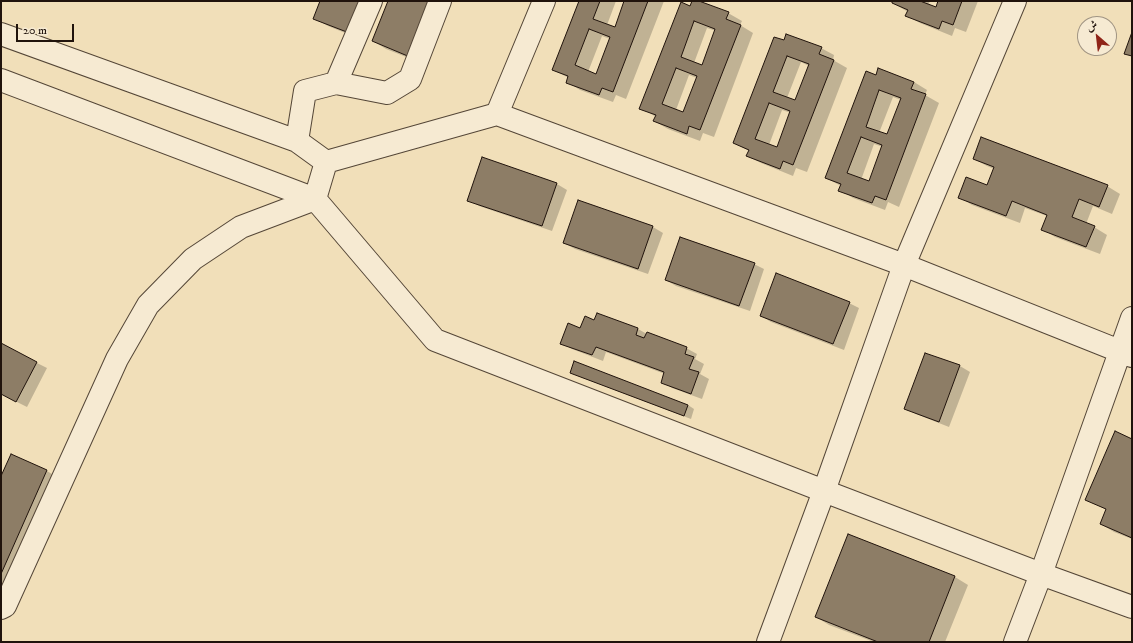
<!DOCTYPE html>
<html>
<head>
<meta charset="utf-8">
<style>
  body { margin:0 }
  #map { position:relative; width:1133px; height:643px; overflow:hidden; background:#f1dfb9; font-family:"IM FELL DW Pica",Amiri,serif }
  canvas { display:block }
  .frame { position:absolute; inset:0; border:2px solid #20130c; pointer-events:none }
  .north { position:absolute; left:1077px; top:16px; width:40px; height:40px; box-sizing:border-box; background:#f6ead2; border:1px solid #a09483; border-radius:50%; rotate:332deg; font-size:11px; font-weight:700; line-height:16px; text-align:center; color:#20130c }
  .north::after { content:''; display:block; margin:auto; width:14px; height:18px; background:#8f2418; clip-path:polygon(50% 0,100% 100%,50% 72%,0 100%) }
  .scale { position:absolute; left:16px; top:24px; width:58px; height:18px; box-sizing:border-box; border:2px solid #20130c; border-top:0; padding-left:5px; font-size:12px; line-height:14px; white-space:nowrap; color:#20130c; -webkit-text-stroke:3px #f6ead2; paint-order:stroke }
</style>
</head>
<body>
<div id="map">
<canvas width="1133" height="643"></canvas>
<div class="frame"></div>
<div class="north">ش</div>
<div class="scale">20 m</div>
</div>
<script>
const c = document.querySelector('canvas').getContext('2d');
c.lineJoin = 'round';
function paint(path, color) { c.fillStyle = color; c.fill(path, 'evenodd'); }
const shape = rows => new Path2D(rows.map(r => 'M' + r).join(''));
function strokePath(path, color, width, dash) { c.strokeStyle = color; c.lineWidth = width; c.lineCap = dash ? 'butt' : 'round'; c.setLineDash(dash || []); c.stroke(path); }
const shadow = shape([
  [321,1,365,41,328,26,314,18],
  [390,1,424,64,386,49,373,41],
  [580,1,616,1,607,25,615,28,625,1,664,1,626,99,616,95,613,102,580,90,567,82,569,78,553,70],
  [602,36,610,39,597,75,588,72],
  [693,1,696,1,728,13,742,21,740,25,753,33,714,137,703,133,700,141,668,129,654,121,656,117,641,108],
  [707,28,716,31,703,66,694,63],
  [689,75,697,78,684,113,676,110],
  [894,1,930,1,928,5,936,8,939,1,978,1,966,32,955,28,952,36,920,23,907,16,908,12,893,3],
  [784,42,821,48,834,55,833,60,847,68,807,172,796,168,793,176,761,163,747,156,749,151,734,143],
  [801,62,809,66,795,101,787,98],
  [782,110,791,113,777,148,769,145],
  [876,76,914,82,927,90,925,95,939,103,899,207,888,202,885,210,853,198,840,190,841,186,826,178],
  [893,97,901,100,888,136,879,133],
  [874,144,883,147,869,183,861,180],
  [974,159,1107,186,1120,194,1112,214,1093,206,1086,224,1094,227,1107,235,1100,254,1055,237,1042,229,1047,216,1025,208,1020,223,972,205,959,197,988,186,994,169,987,166],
  [557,184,567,190,552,231,479,206,468,200],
  [653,227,663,233,648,274,575,249,564,243],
  [754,264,764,269,750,311,676,286,666,280],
  [849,303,859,308,844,350,771,322,761,316],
  [597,314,638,329,647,334,686,348,697,354,695,359,704,364,700,374,709,379,702,399,672,388,662,382,665,374,606,352,603,361,572,349,562,343,581,329,595,321],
  [1,345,47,368,27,407,1,394],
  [926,354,960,366,970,372,949,427,916,414,905,408],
  [571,372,688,405,694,409,691,419,578,376],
  [1132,440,1132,539,1114,532,1101,524,1107,510,1086,500],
  [11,455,47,471,57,477,8,586,1,583,1,478],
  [849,536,955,577,968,585,945,642,874,642,829,625,816,617]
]);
const building = shape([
  [320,1,365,1,352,34,313,19,320,1],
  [388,1,433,1,410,57,372,41,388,1],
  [579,1,600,1,593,19,615,27,624,1,648,1,613,92,602,88,599,95,566,83,568,76,552,70,579,1],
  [589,29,610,37,596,74,575,65,589,29],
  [692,1,699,1,729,12,726,19,741,25,700,130,689,126,687,134,653,121,656,115,639,109,681,2,690,6,692,1],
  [694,21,715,29,702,65,681,57,694,21],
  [676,68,697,76,683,112,662,104,676,68],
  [892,1,920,1,936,7,938,1,962,1,953,25,942,21,939,29,905,16,908,10,892,3,892,1],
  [1132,32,1132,56,1124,54,1132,32],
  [786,34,822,47,819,54,834,60,793,165,783,161,780,169,746,156,749,150,733,143,774,37,784,40,786,34],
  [787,56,809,64,795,100,773,92,787,56],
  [769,103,790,111,777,147,755,139,769,103],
  [878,68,914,82,911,89,926,94,886,200,875,196,872,203,838,191,841,184,825,178,866,71,876,75,878,68],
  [879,90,901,98,887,134,866,127,879,90],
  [861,137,882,145,869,181,847,173,861,137],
  [981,137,1108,185,1099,207,1079,199,1072,217,1095,226,1086,247,1041,230,1047,215,1012,201,1006,216,958,198,966,177,987,185,994,167,973,159,981,137],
  [482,157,557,183,542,226,467,201,482,157],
  [578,200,653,226,638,269,563,243,578,200],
  [680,237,755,263,739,306,665,280,680,237],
  [776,273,850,302,833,344,760,316,776,273],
  [597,313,638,328,636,335,644,338,647,332,687,347,685,354,694,357,689,369,699,372,691,394,661,383,664,372,596,347,592,355,560,344,568,323,580,328,585,316,594,320,597,313],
  [1,343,37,362,16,402,1,394,1,343],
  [925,353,960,365,939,422,904,409,925,353],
  [574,361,688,405,684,416,570,373,574,361],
  [1115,431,1132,439,1132,538,1100,524,1106,509,1085,500,1115,431],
  [11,454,47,470,1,574,1,476,11,454],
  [848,534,955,576,929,642,878,642,815,617,848,534]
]);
const minor = shape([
  [1,34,297,141,326,162,497,114,904,265,1132,356],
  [1,80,315,199,435,340,824,491,1041,574,1132,607],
  [336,83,371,1],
  [497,114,544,1],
  [297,141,305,91,336,83,387,93,410,79,440,1],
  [1,608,5,606,117,359,148,305,193,259,241,227,315,199,326,162],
  [768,642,824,491,904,265,1015,1],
  [1015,642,1041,574,1132,318]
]);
paint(shadow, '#0003');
paint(building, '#8d7d66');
strokePath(building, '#20130c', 1);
strokePath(minor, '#544637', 24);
strokePath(minor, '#f6ead2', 22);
</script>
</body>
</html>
